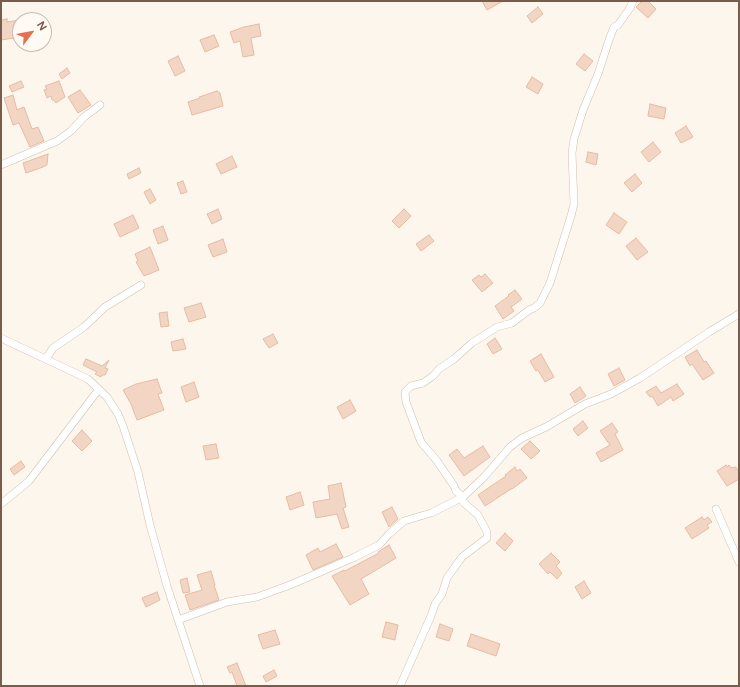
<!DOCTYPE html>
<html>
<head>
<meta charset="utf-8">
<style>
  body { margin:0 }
  #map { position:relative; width:740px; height:687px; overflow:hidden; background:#fdf6ec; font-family:Figtree,sans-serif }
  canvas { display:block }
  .frame { position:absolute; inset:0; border:2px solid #7a5c4d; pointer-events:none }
  .north { position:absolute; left:12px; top:12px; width:40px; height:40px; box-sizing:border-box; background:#fffaf3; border:1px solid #cabbb1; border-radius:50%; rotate:58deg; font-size:11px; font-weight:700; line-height:16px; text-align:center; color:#7a5c4d }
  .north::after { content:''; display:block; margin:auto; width:14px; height:18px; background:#e76f51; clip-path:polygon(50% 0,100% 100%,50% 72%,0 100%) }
</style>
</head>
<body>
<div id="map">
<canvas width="740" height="687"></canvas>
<div class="frame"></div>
<div class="north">N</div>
</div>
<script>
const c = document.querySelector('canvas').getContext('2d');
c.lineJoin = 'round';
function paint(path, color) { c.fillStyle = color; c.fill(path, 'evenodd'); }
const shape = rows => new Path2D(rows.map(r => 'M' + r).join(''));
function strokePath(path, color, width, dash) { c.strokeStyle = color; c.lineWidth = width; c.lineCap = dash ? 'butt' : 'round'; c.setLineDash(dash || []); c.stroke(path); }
const building = shape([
  [482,1,503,1,487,10,482,1],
  [642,1,648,1,656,9,648,18,636,7,642,1],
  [538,7,543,14,532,23,527,16,538,7],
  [7,19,7,22,20,20,20,39,15,40,14,38,1,40,1,20,7,19],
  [259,24,261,36,251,38,254,55,243,57,240,41,234,43,230,32,244,27,259,24],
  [214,35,219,46,205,52,200,40,214,35],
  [584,54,593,61,585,71,576,64,584,54],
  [178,56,185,71,175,76,168,61,178,56],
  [67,68,70,73,62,79,59,74,67,68],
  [532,77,543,84,538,94,526,87,532,77],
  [21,81,24,87,12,92,9,86,21,81],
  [59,81,65,97,56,103,54,100,52,100,51,96,47,98,44,90,47,89,45,86,59,81],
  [80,90,91,105,78,113,68,97,80,90],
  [217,91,220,93,223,106,192,115,188,102,200,98,199,97,217,91],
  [13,95,17,110,24,107,32,129,38,127,44,141,30,147,19,123,13,125,4,98,13,95],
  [650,104,666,108,664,119,648,116,650,104],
  [686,126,693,137,681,143,675,133,686,126],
  [653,142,661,152,649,162,641,152,653,142],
  [588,152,598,154,596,165,586,162,588,152],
  [48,154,47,165,43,167,26,173,23,163,48,154],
  [232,156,237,167,221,174,216,164,232,156],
  [139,168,141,173,129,179,127,174,139,168],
  [635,174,642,183,632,192,624,183,635,174],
  [183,181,187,192,181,194,177,183,183,181],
  [150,189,156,200,150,204,144,192,150,189],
  [218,209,222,219,212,224,207,214,218,209],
  [404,209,411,216,399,228,392,221,404,209],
  [614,213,627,222,619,234,606,225,614,213],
  [133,215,139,228,120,237,114,224,133,215],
  [163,226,168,240,158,244,153,230,163,226],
  [429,235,434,241,421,251,416,244,429,235],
  [636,238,648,252,637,260,626,246,636,238],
  [223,239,227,252,213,257,208,245,223,239],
  [150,247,159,270,144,276,136,262,138,261,135,254,150,247],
  [485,274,493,283,482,292,472,280,479,275,481,277,485,274],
  [515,290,522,299,511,307,514,311,503,319,495,306,509,296,508,295,515,290],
  [201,303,206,317,189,322,184,308,201,303],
  [167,312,169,326,161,327,159,313,167,312],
  [273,334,278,343,269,348,263,339,273,334],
  [495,338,502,349,493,354,487,344,495,338],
  [183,339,186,349,173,351,171,342,183,339],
  [697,350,704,362,706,361,714,373,703,380,692,364,690,366,685,357,697,350],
  [541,354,554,377,545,382,538,370,536,371,530,361,541,354],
  [86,359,102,366,109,360,105,368,108,369,105,375,102,375,101,377,95,374,97,372,83,365,86,359],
  [619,368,625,380,614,386,608,374,619,368],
  [157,379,162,393,158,394,164,410,137,420,131,404,123,390,136,384,157,379],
  [194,382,199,397,186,402,181,387,194,382],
  [677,384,684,394,673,401,671,397,658,406,652,396,650,397,646,392,656,386,661,393,677,384],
  [580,387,586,396,575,403,570,394,580,387],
  [350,400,356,411,343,419,337,407,350,400],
  [583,421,588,428,578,436,573,429,583,421],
  [612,423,618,432,615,434,623,450,601,462,596,453,610,445,600,431,612,423],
  [82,430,92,441,82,451,72,441,82,430],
  [530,441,540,451,531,459,521,449,530,441],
  [216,444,219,458,206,460,203,446,216,444],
  [483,446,490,457,464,476,449,455,457,449,464,458,483,446],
  [21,461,25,467,14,475,10,469,21,461],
  [726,465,727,467,729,465,731,468,736,467,739,472,739,479,727,486,717,471,726,465],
  [515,467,517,471,520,469,527,478,512,489,511,489,485,506,478,495,506,476,505,475,515,467],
  [341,483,346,507,343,508,349,527,342,529,337,514,316,518,313,502,330,499,328,486,341,483],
  [300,492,304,505,290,510,286,497,300,492],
  [392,507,398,519,389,527,382,512,392,507],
  [702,517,704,520,708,517,712,522,707,525,709,528,692,539,685,528,702,517],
  [505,533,513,541,505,551,496,543,505,533],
  [336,544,343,557,313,570,306,555,318,548,320,552,336,544],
  [389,545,396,558,361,579,369,594,350,605,332,576,344,570,345,571,379,553,378,552,389,545],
  [551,553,560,562,556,566,562,573,557,579,550,572,548,574,539,564,551,553],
  [211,571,215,585,214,585,219,600,190,610,185,595,202,590,197,575,211,571],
  [187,578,190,592,183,593,180,580,187,578],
  [584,581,591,593,582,599,575,587,584,581],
  [157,592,160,600,146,607,142,598,157,592],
  [386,622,398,625,395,640,382,637,386,622],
  [440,624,453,629,449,641,436,637,440,624],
  [275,630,280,644,263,649,258,635,275,630],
  [471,634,500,644,496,656,467,646,471,634],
  [237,663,246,686,237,686,232,672,230,673,227,667,237,663],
  [274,670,277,676,266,682,263,676,274,670]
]);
const street = shape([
  [1,165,57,141,71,131,84,117,100,105],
  [1,338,88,379,107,397,118,414,123,426,138,472,150,525,167,586,200,686],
  [46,359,53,348,84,327,105,307,141,285],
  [1,504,29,481,99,389],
  [716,509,739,562],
  [178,620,227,602,257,597,290,585,355,557,379,545,389,534,404,521,431,513,463,497,485,476,510,447,522,438,546,427,585,404,611,394,640,378,709,332,739,314],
  [400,686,431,616,435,604,442,594,447,578,462,557,487,538,487,532,478,515,463,502,463,497,456,491,454,486,437,461,421,442,406,402,405,392,411,386,423,383,433,376,439,369,454,359,472,343,497,327,512,323,529,310,534,308,540,303,550,283,571,216,574,204,572,153,574,139,583,110,598,74,609,40,614,27,618,25,630,8,633,1]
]);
paint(building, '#f3d5c3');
strokePath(building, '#e6bba3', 1);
strokePath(street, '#d1beb0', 8);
strokePath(street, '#fff', 7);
</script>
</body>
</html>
